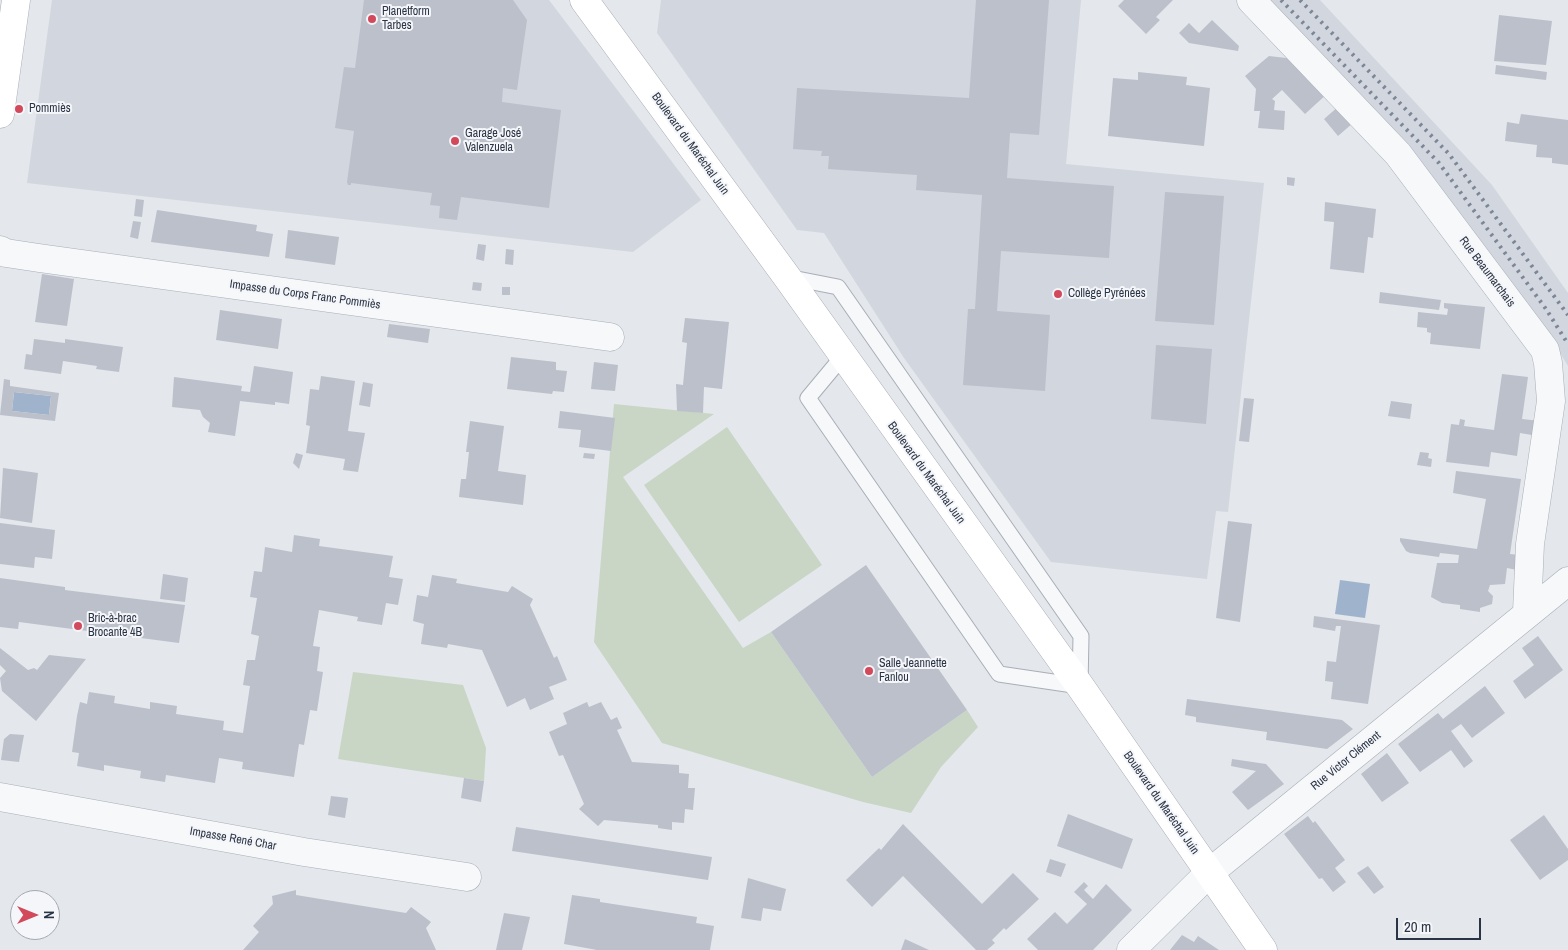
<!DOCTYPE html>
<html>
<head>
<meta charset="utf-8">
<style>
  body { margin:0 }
  #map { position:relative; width:1568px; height:950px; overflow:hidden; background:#e4e7ec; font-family:"Archivo Narrow",sans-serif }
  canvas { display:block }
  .north { position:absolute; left:10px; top:890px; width:50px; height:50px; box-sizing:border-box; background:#f4f6f9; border:1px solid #a4a8b1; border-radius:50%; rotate:90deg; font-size:14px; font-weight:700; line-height:20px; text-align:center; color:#2b3445 }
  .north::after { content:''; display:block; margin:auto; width:18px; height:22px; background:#d1495b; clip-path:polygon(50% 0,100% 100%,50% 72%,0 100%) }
  .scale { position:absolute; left:1396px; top:918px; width:85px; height:22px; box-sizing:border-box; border:2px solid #2b3445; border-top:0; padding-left:6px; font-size:15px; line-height:18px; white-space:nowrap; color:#2b3445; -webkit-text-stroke:4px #f4f6f9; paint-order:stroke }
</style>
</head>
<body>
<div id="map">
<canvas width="1568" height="950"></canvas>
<div class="north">N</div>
<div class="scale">20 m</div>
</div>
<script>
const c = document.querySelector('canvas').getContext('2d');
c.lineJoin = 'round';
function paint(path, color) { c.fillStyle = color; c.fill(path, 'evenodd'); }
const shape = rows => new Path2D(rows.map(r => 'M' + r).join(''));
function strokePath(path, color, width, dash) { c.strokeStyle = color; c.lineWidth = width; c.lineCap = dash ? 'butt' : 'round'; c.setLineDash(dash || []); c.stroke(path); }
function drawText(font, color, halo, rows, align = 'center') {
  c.font = font + ' "Archivo Narrow",sans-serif'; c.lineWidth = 4; c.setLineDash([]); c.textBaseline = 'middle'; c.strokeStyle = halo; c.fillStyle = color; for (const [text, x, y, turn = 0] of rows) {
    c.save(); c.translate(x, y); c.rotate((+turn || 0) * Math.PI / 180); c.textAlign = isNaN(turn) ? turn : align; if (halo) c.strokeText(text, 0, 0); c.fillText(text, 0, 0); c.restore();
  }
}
const built = shape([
  [52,0,549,0,701,200,633,252,27,183],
  [661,0,1081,0,1066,164,1264,183,1228,512,1216,511,1207,579,1051,562,904,358,824,233,797,230,657,33],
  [1266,0,1320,0,1492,185,1568,293,1568,366,1548,333]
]);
const green = shape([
  [614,404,714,414,623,477,743,648,771,632,872,777,967,710,978,727,941,767,911,813,863,802,662,743,594,642],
  [727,427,822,565,739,622,644,485],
  [353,672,463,685,486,748,484,781,338,759]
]);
const water = shape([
  [14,392,51,396,49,415,12,411],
  [1340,580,1370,584,1365,618,1335,614]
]);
const building = shape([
  [364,0,513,0,527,20,517,90,503,88,502,102,561,110,549,208,461,197,457,220,439,218,440,206,430,205,432,193,351,183,351,185,348,185,347,182,354,131,335,128,344,67,355,68],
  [976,0,1049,0,1039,135,1010,133,1007,178,1114,186,1109,258,1001,251,997,311,1050,315,1045,391,963,385,968,309,975,309,982,195,916,190,917,175,828,169,829,156,821,156,822,151,793,149,797,88,969,98],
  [1124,0,1173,0,1156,17,1160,20,1146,34,1118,6],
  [1499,15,1552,21,1546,65,1494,61],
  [1212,20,1239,46,1238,51,1189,43,1179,33,1189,23,1199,33],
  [1269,56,1295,59,1328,93,1305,114,1282,90,1272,99,1275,101,1274,110,1285,111,1284,130,1258,128,1260,111,1254,111,1256,89,1245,76],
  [1496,65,1547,72,1546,80,1495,74],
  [1138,72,1187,77,1186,85,1210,88,1204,146,1108,136,1113,78,1138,80],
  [1339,106,1353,123,1338,136,1324,119],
  [1521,114,1568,120,1568,165,1552,163,1552,158,1536,157,1537,145,1505,141,1507,122,1519,124],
  [1287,177,1295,178,1294,186,1287,185],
  [1165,192,1224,196,1214,325,1155,321],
  [136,199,144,200,142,217,134,216],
  [1325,202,1376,209,1373,238,1368,237,1364,273,1330,269,1334,222,1324,221],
  [157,210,257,225,256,231,273,234,269,257,151,242],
  [133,221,141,222,138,239,130,237],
  [288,230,339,237,335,265,285,258],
  [478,244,486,245,484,261,476,259],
  [506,249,514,250,513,265,505,264],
  [42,274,74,279,67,326,35,322],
  [473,282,482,283,481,291,472,290],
  [502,287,510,287,510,295,502,295],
  [1380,292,1441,300,1439,310,1379,303],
  [1444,303,1485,307,1480,349,1430,344,1431,333,1427,332,1427,328,1417,327,1418,312,1447,315,1448,309,1444,308],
  [220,310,282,319,278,349,216,340],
  [685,318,729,322,722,389,704,387,703,413,677,411,676,384,683,385,687,343,682,342],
  [389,324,430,329,428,343,387,337],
  [34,339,65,343,65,339,123,347,119,372,96,369,97,366,63,361,61,374,24,369,26,354,32,355],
  [1156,345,1212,349,1206,424,1151,419],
  [511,357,556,362,556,370,567,371,564,392,553,391,552,394,507,389],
  [594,362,618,365,615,391,591,389],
  [254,366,293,372,289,404,275,402,275,405,240,401,235,436,208,432,210,423,203,417,200,410,172,407,174,377,242,386,241,391,250,392],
  [1502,374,1528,377,1522,419,1540,421,1538,436,1520,433,1517,456,1491,452,1489,467,1446,462,1451,424,1459,425,1460,419,1465,420,1464,426,1494,430],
  [321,376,355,381,348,431,365,433,358,472,343,470,345,459,306,453,310,426,306,425,310,389,319,390],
  [4,379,10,380,10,386,59,393,55,421,0,415],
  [14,392,51,396,49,415,12,411],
  [363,382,373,384,370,407,359,405],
  [1244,398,1254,399,1249,442,1239,441],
  [1391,401,1412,404,1410,419,1388,416],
  [560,411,615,418,611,451,579,447,581,430,558,428],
  [470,421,504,426,498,471,526,475,523,505,459,497,461,479,466,479,469,452,466,452],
  [1420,452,1429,453,1428,458,1432,459,1431,467,1417,465],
  [296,453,303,455,299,469,293,463],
  [584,453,595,454,594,459,583,458],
  [3,468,38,473,32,523,0,518],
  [1456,471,1521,479,1510,554,1520,555,1517,570,1507,568,1505,584,1490,585,1488,591,1493,596,1492,604,1480,608,1480,612,1460,609,1460,605,1442,603,1431,597,1437,563,1458,563,1459,555,1440,553,1439,557,1410,553,1406,551,1400,541,1400,538,1477,549,1486,499,1453,493],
  [1228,521,1252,524,1240,622,1216,618],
  [0,523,55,530,52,559,35,557,34,568,0,564],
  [294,535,320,539,319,546,393,556,389,577,403,579,398,605,386,603,382,625,357,621,358,617,319,610,313,646,320,647,317,671,323,672,317,711,310,710,304,745,299,744,294,777,242,769,243,762,219,758,215,783,166,775,165,782,140,778,141,771,104,765,104,771,77,766,79,753,72,752,77,716,80,702,87,704,89,692,115,696,114,703,150,709,150,702,177,706,176,714,224,721,223,730,243,733,250,686,243,685,245,673,247,660,255,660,259,636,251,634,257,598,250,597,254,571,262,572,265,547,292,552],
  [866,565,967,710,872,777,771,632],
  [163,574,188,578,185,602,160,599],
  [432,575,457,579,456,583,508,592,512,586,533,599,530,605,554,658,557,656,567,680,549,687,554,699,530,710,525,698,507,707,482,650,448,644,447,648,421,644,424,624,413,621,417,595,428,597],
  [0,578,65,587,65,590,185,605,179,643,19,622,18,629,0,627],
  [1314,616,1380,625,1368,704,1331,699,1333,682,1325,681,1327,661,1336,662,1341,626,1336,626,1335,631,1313,627],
  [1538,636,1563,670,1525,699,1513,681,1534,665,1522,648],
  [0,648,28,670,34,668,37,670,49,655,86,659,36,721,2,691,0,678,6,671,0,665],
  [1485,686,1505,713,1472,738,1461,724,1451,731,1473,761,1464,768,1451,750,1420,772,1398,744,1438,713,1443,719],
  [1187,699,1342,720,1353,729,1327,749,1266,740,1267,732,1196,722,1196,717,1185,715],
  [587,702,589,707,601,702,611,720,617,717,622,728,617,730,632,762,679,765,679,773,689,774,688,788,695,788,693,810,685,809,684,823,672,822,672,830,658,828,658,825,604,820,598,826,579,809,584,804,563,755,559,756,549,732,567,724,563,713],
  [10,734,24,735,19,762,1,760,4,739],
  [1387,753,1409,783,1382,802,1361,774],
  [1232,759,1266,764,1284,784,1248,810,1232,792,1256,771,1231,766],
  [464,778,484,781,481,802,461,798],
  [331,796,348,798,345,818,328,815],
  [1068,814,1133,839,1122,869,1057,846],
  [1544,815,1568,849,1568,860,1540,880,1510,840],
  [1308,816,1313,823,1315,821,1345,860,1335,868,1346,882,1333,892,1322,878,1319,879,1284,834],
  [903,824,982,904,1013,873,1039,899,1006,930,1004,928,992,940,995,943,987,950,976,950,903,876,872,907,846,880,879,848,881,850],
  [516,827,712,857,708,880,512,851],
  [1050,859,1066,864,1061,877,1046,872],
  [1368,866,1384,887,1374,894,1357,873],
  [748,878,786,889,781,911,763,908,761,921,741,918],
  [1084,882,1088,886,1084,890,1093,899,1106,884,1132,910,1093,950,1038,950,1027,939,1055,912,1067,924,1087,904,1074,892],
  [296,890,296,895,406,913,411,907,431,922,426,928,436,950,243,950,259,932,253,926,273,904,272,896],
  [572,895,600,899,600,902,697,917,696,923,714,926,710,950,597,950,564,944],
  [504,913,530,917,522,950,496,950],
  [1182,935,1194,942,1198,936,1219,950,1170,950],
  [905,939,929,950,901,950]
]);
const lane = shape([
  [787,277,838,287,1081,636,1080,686,999,674,808,398,843,356]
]);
const street = shape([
  [1251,0,1398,154,1545,350,1548,363,1551,401,1530,544,1527,612],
  [0,250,6,253,39,258,610,337],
  [0,797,304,852,467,877],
  [1131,950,1209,873,1568,581]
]);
const secondary = shape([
  [584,0,787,277,1080,686,1263,950],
  [0,114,16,0]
]);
const rail = shape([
  [1281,0,1439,163,1546,309,1568,344],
  [1300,0,1449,154,1568,315]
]);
const markers = [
  [372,19,5,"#d1495b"],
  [19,109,5,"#d1495b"],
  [455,141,5,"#d1495b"],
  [1058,294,5,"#d1495b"],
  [78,626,5,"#d1495b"],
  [869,671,5,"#d1495b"]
];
const poiNames = [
  ["Planetform",382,12],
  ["Tarbes",382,26],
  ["Pommiès",29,109],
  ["Garage José",465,134],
  ["Valenzuela",465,148],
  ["Collège Pyrénées",1068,294],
  ["Bric-à-brac",88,619],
  ["Brocante 4B",88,633],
  ["Salle Jeannette",879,664],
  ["Fanlou",879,678]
];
const streetNames = [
  ["Boulevard du Maréchal Juin",690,144,54],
  ["Rue Beaumarchais",1487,272,53],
  ["Impasse du Corps Franc Pommiès",305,295,8],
  ["Boulevard du Maréchal Juin",926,473,54],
  ["Rue Victor Clément",1346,761,-39],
  ["Boulevard du Maréchal Juin",1161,803,55],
  ["Impasse René Char",233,839,10]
];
paint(built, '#d2d6de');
paint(green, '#c9d6c5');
paint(water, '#9fb4cc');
paint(building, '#bbc0ca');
strokePath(lane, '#a9aeb7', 17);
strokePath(street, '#a9aeb7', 29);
strokePath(secondary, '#a9aeb7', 29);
strokePath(lane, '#f7f8fa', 15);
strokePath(street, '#f7f8fa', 28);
strokePath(secondary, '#fff', 28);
strokePath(rail, '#7d8696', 4, [2.5, 5]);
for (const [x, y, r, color] of markers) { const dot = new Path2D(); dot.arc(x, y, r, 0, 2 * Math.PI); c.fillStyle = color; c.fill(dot); strokePath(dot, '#f4f6f9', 2); }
drawText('12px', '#2b3445', '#f4f6f9', poiNames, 'left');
drawText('12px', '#2b3445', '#f4f6f9', streetNames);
</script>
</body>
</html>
